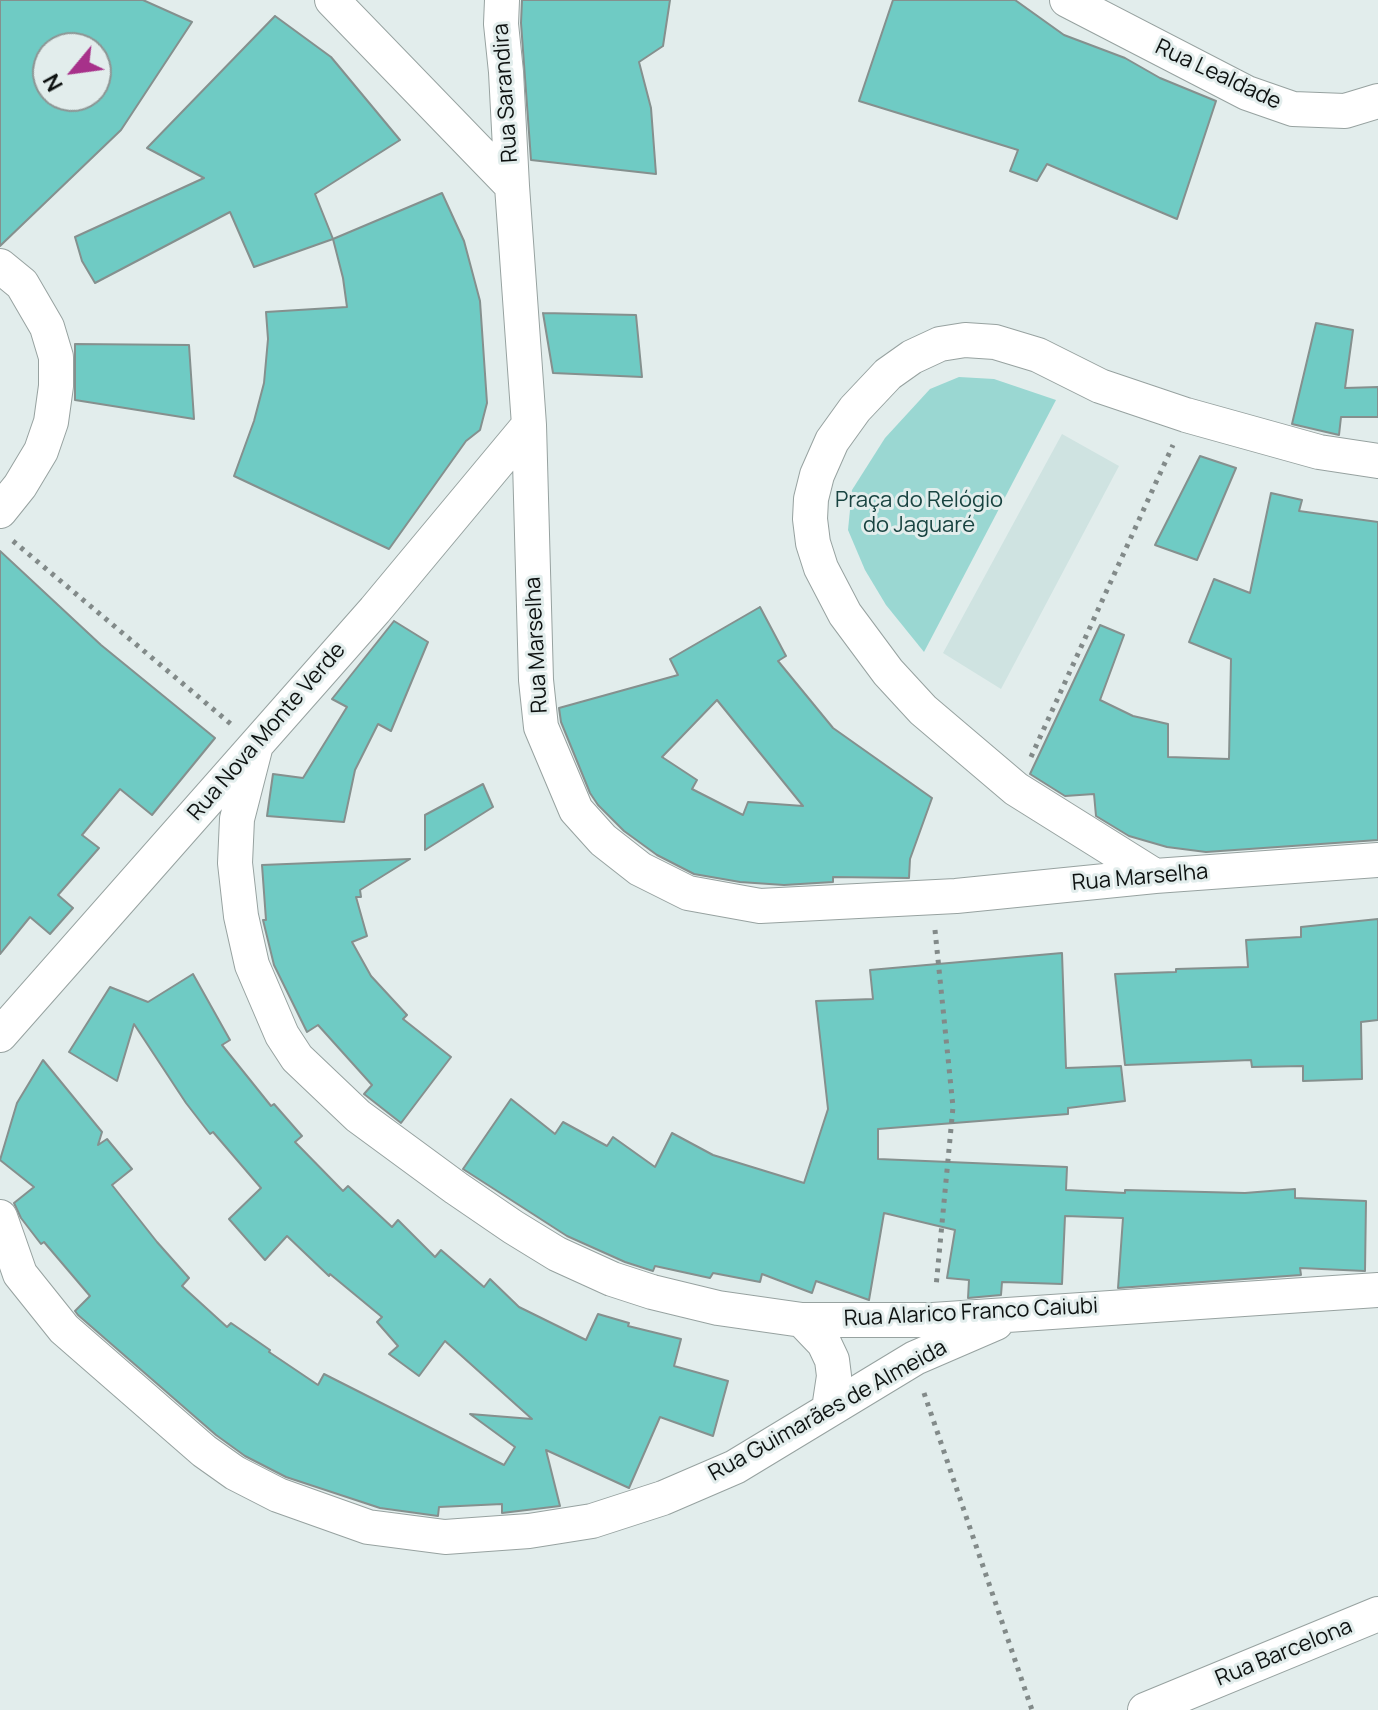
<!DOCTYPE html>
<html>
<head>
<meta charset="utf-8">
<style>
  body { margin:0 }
  #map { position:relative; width:1378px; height:1710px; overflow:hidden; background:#e2edec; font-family:Manrope,sans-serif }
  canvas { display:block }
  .north { position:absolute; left:32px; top:32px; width:80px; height:80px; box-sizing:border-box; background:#e2edec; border:2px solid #8d9594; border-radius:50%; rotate:241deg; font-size:22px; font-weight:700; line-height:32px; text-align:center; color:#0e1211 }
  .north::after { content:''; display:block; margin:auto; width:28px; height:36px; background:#a7318a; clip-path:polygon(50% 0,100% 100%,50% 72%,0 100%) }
</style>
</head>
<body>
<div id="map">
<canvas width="1378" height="1710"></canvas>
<div class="north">N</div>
</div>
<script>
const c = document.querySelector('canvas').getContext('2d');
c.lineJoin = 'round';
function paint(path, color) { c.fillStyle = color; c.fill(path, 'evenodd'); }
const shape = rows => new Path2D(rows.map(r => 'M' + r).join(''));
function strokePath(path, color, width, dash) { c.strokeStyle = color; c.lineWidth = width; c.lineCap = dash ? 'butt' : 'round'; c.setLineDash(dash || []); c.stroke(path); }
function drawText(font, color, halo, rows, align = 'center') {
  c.font = font + ' Manrope,sans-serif'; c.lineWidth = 6; c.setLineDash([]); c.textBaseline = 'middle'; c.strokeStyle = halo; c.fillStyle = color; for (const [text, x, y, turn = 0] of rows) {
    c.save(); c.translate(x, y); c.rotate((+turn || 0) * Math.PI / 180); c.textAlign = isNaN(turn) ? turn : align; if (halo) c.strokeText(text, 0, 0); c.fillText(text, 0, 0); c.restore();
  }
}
const built = shape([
  [1062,434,1119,466,1001,689,943,653]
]);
const green = shape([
  [959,377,994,379,1056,400,924,652,886,605,865,570,848,530,852,490,885,438,930,389]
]);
const building = shape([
  [0,0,143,0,192,22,121,130,0,246,0,0],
  [48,48,96,48,96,96,48,96,48,48],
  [522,0,670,0,663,46,639,62,651,108,656,174,531,160,521,23,522,0],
  [893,0,1015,0,1064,35,1125,58,1160,78,1216,101,1177,219,1047,164,1037,181,1010,171,1018,150,859,101,893,0],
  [275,16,331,57,400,140,315,194,333,239,254,267,230,212,95,283,82,261,75,237,204,178,147,148,275,16],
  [442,193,464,241,480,301,487,403,480,430,466,441,389,549,234,476,254,421,264,383,268,339,266,312,347,307,343,278,333,239,442,193],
  [543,313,636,315,642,377,553,373,543,313],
  [1316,323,1353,330,1345,388,1378,387,1378,417,1341,417,1339,435,1292,424,1316,323],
  [75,344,189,345,194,419,75,400,75,344],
  [1200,456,1236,468,1197,560,1155,545,1200,456],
  [1271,493,1302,500,1299,511,1378,522,1378,840,1206,852,1167,847,1129,836,1096,816,1094,794,1065,796,1030,774,1100,625,1124,635,1100,700,1133,716,1168,724,1168,757,1229,759,1231,659,1189,642,1214,579,1250,593,1271,493],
  [0,551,101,645,215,738,152,815,120,789,82,835,99,848,58,895,73,908,50,934,30,917,0,954,0,551],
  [760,607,786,656,778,661,833,728,932,798,910,859,909,878,833,877,833,882,784,885,740,882,694,874,657,855,624,831,598,805,590,793,561,722,559,708,678,675,670,659,760,607],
  [717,700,803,806,748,802,743,815,692,789,697,780,662,757,717,700],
  [394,621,428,642,391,731,378,724,355,770,344,822,267,816,273,774,303,778,347,707,332,699,394,621],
  [483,784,493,807,425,850,425,815,483,784],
  [410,859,360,890,361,897,356,897,367,936,352,942,371,976,407,1015,403,1019,451,1057,401,1123,364,1094,372,1085,318,1025,307,1032,274,965,263,920,266,920,262,865,410,859],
  [1378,919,1378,1020,1361,1022,1362,1079,1303,1081,1303,1066,1252,1067,1251,1060,1125,1065,1115,974,1176,972,1176,969,1248,967,1246,940,1301,937,1301,927,1378,919],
  [1062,953,1066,1068,1121,1066,1125,1101,1068,1108,1068,1114,878,1129,878,1159,1067,1167,1066,1190,1125,1193,1125,1190,1245,1193,1295,1189,1295,1198,1366,1201,1365,1271,1300,1268,1301,1275,1118,1288,1123,1218,1065,1216,1062,1284,1002,1282,1001,1295,968,1298,969,1280,947,1278,955,1230,884,1213,869,1300,816,1281,812,1293,762,1274,760,1282,713,1273,710,1278,655,1266,653,1271,625,1262,567,1236,463,1169,511,1099,555,1134,563,1122,607,1146,613,1137,655,1167,672,1133,713,1155,804,1183,828,1109,816,1001,873,999,870,970,1062,953],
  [193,974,230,1040,222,1045,271,1106,274,1104,302,1136,295,1142,343,1191,348,1186,392,1227,398,1220,435,1257,441,1250,484,1287,490,1279,519,1307,586,1340,598,1314,629,1323,628,1326,681,1339,674,1366,728,1381,713,1436,660,1417,629,1488,546,1450,560,1506,502,1513,502,1504,439,1507,438,1516,380,1508,286,1477,245,1456,216,1435,78,1315,75,1311,90,1296,44,1242,41,1244,21,1218,14,1203,34,1187,0,1160,17,1103,43,1060,102,1132,98,1145,107,1139,132,1169,112,1185,157,1242,189,1278,182,1286,227,1327,231,1323,270,1350,269,1352,318,1385,324,1374,504,1465,515,1447,470,1414,532,1419,445,1341,419,1376,389,1354,398,1346,377,1322,382,1317,330,1274,329,1276,287,1236,265,1260,229,1219,261,1188,213,1132,210,1134,186,1103,134,1024,117,1081,69,1052,110,987,148,1002,193,974]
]);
const path = shape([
  [13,541,232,725],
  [1031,757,1173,445],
  [935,930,953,1107,936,1287],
  [924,1393,1032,1710]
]);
const minor = shape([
  [332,0,512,186,529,425,536,680,541,727,576,810,603,840,640,869,688,893,760,906,956,896,1155,876,1378,860],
  [502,0,501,24,506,72,512,186],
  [1067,0,1247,93,1293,109,1345,111,1378,101],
  [0,266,22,284,47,327,56,357,56,386,51,422,41,451,20,486,0,511],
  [256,745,237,819,235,863,241,916,252,965,282,1035,297,1058,358,1116,456,1188,513,1227,557,1254,612,1279,652,1292,718,1308,802,1320,933,1320,1378,1290],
  [1155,876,1016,789,923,710,888,672,845,614,821,568,813,543,810,519,811,499,817,475,832,441,855,409,888,374,912,357,940,344,965,340,995,342,1038,355,1100,386,1186,415,1319,452,1378,461],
  [0,1035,375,610,529,425],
  [0,1217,20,1274,64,1329,204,1451,235,1473,278,1495,368,1527,445,1537,529,1531,592,1521,663,1498,735,1467,915,1358,996,1323],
  [802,1320,824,1343,832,1360,834,1376,829,1409],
  [1145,1710,1378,1614]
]);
const streetNames = [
  ["Rua Lealdade",1218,75,25],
  ["Rua Sarandira",506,93,-94],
  ["Rua Marselha",537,645,-93],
  ["Rua Nova Monte Verde",267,732,-49],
  ["Rua Marselha",1140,878,-5],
  ["Rua Alarico Franco Caiubi",971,1313,-3],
  ["Rua Guimarães de Almeida",828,1411,-29],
  ["Rua Barcelona",1284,1653,-22]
];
const parkNames = [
  ["Praça do Relógio",919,501],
  ["do Jaguaré",919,526]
];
paint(built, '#cfe3e1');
paint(green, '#9ad7d2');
paint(building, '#6fcbc4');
strokePath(building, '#85908e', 2);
strokePath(minor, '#97a2a0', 36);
strokePath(path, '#828a89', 5, [4, 6]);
strokePath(minor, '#fff', 34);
drawText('22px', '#0e1211', '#e2edec', streetNames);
drawText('22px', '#184340', '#e2edec', parkNames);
</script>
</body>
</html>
